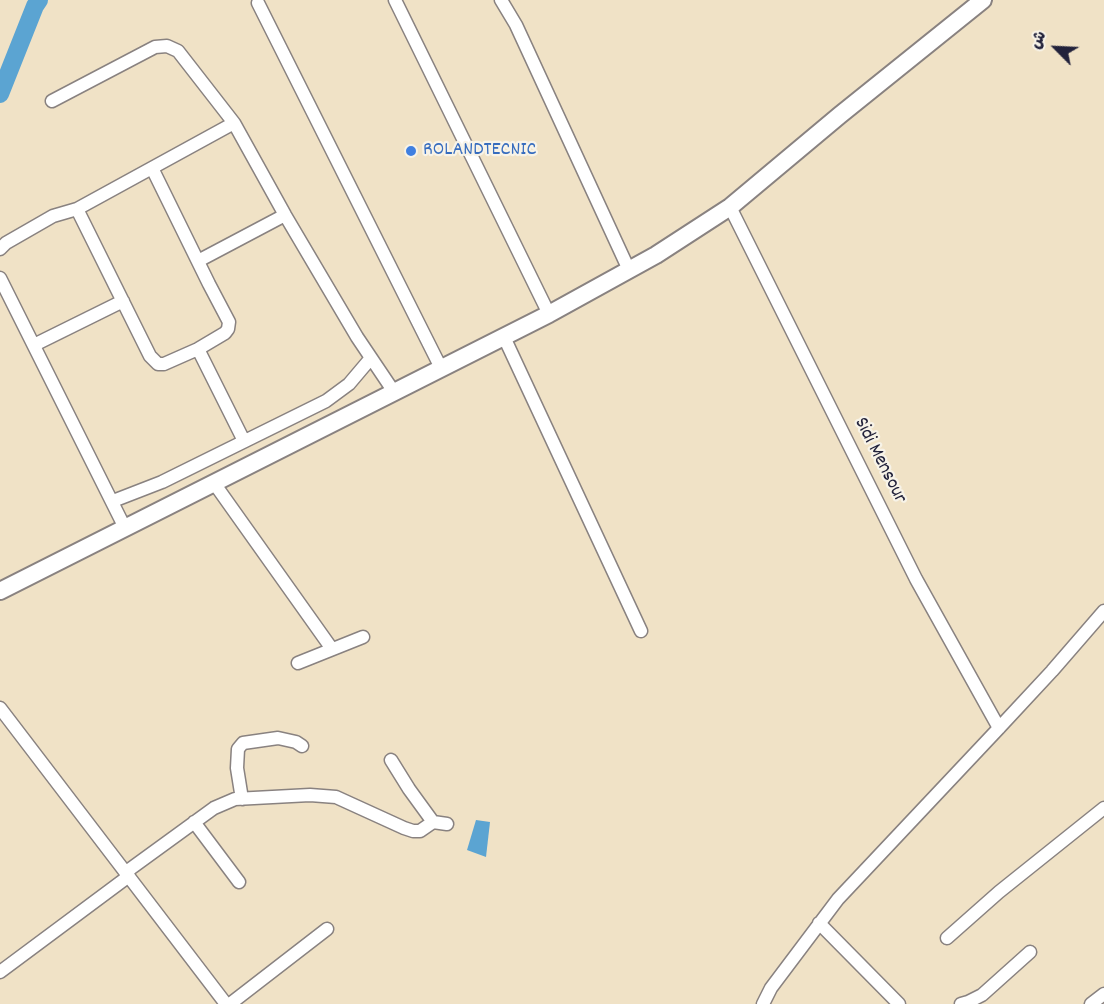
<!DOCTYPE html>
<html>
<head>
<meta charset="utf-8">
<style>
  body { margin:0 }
  #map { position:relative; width:1104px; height:1004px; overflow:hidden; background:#f0e2c6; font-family:Dekko,"Playpen Sans Arabic",sans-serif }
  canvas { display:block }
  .north { position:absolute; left:1026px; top:18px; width:60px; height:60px; -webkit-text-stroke:4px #f7f3e8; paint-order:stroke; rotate:294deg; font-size:16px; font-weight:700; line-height:24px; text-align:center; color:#22223b }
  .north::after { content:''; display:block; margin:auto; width:21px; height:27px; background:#22223b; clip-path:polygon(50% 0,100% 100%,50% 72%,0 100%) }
</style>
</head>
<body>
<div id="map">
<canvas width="1104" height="1004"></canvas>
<div class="north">ش</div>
</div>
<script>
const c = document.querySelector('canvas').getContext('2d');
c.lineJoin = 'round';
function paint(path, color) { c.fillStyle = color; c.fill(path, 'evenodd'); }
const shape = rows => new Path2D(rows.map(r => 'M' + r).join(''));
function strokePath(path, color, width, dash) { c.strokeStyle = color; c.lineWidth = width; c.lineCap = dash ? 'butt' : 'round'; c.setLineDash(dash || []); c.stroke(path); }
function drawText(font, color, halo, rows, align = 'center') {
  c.font = font + ' Dekko,sans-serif'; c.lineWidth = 4.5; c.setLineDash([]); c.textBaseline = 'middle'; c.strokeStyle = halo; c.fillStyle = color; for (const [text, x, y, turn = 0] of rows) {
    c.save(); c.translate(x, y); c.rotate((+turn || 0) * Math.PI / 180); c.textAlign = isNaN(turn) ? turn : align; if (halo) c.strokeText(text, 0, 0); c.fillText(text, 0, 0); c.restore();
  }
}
const water = shape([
  [476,820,490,822,486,857,467,850]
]);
const river = shape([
  [0,94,35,6,39,0]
]);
const minor = shape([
  [395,0,549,314],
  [501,0,516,25,629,270],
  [258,3,441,368],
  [52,101,155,47,167,46,178,51,234,123,285,215,357,337,394,392],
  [730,207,916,579,999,728],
  [77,209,150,356,158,364,164,364,198,349,225,333,228,329,229,322,209,284,152,168],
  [0,249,6,243,53,216,77,209,234,123],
  [198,261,285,215],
  [0,278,125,528],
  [504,337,641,631],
  [34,345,123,301],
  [198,349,244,441],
  [214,483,332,649],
  [113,501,162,482,326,401,349,384,371,358],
  [298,663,363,637],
  [0,708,226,1004],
  [242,799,237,768,238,749,243,743,278,738,296,742,302,746],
  [194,822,239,882],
  [433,822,447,824],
  [126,872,214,808,235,799,310,795,336,797,404,828,413,831,420,831,433,822,409,789,391,760],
  [819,923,899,1004],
  [947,938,999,892,1104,808],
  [0,972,129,876],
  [230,1004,327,929],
  [763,1004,771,988,838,899,999,728,1052,671,1104,611],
  [961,1004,968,1002,982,995,1030,952],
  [1091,1004,1104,994]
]);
const major = shape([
  [0,591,549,314,656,255,730,207,840,115,983,0]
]);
const markers = [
  [411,151,6,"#3f7fe0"]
];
const shopNames = [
  ["ROLANDTECNIC",423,151]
];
const streetNames = [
  ["Sidi Mensour",879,461,63]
];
paint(water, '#5ba4d2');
strokePath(river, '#5ba4d2', 18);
strokePath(minor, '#898280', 15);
strokePath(major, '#898280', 20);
strokePath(minor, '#fff', 12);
strokePath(major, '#fff', 16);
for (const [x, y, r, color] of markers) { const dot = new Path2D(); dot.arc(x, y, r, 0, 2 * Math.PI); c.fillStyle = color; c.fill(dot); strokePath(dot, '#f7f3e8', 2); }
drawText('20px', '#366cbe', '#f7f3e8', shopNames, 'left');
drawText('20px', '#22223b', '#f7f3e8', streetNames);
</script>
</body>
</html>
